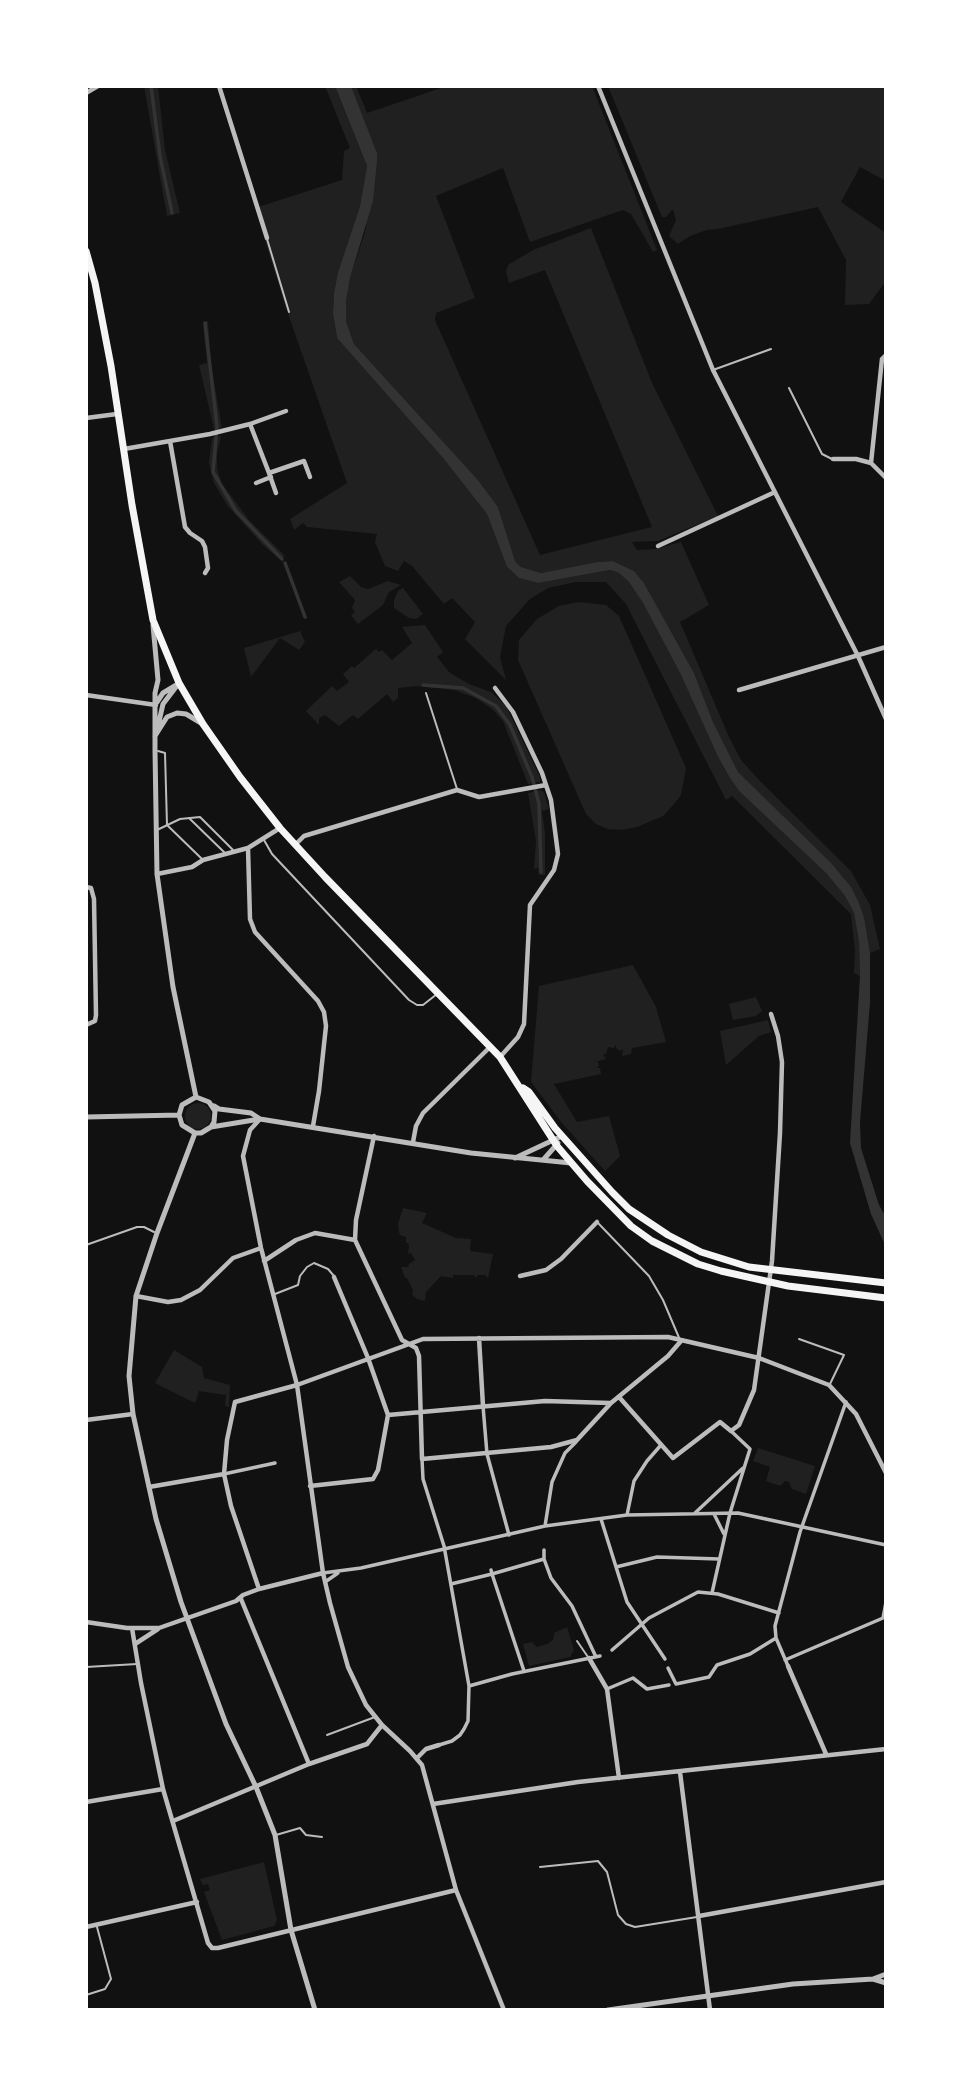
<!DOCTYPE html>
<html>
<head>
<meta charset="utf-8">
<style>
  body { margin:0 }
  #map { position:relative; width:972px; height:2096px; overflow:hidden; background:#111; font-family:Montserrat,sans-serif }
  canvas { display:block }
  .frame { position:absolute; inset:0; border:88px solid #fff; pointer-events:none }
</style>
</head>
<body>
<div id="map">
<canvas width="972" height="2096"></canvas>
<div class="frame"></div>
</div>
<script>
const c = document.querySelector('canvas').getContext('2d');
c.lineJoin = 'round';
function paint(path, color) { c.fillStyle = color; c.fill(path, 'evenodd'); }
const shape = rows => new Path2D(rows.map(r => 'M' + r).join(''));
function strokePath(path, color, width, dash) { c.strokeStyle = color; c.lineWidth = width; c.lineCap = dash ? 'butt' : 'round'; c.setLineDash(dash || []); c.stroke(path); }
const green = shape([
  [144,86,158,86,165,150,180,213,167,216],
  [325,86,335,86,367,166,360,206,338,272,334,293,333,313,337,338,443,458,487,514,507,567,519,578,538,583,610,570,619,573,629,582,643,603,681,675,718,757,730,778,739,791,826,873,845,896,854,913,859,942,860,976,854,973,855,951,851,914,732,796,726,800,626,604,606,582,576,582,548,588,530,599,506,626,500,657,506,680,465,639,475,622,452,598,444,604,412,566,404,561,398,571,385,566,375,542,377,534,307,527,303,523,294,530,290,519,347,483,285,305,255,208,342,180,344,151,350,148],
  [351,86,356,86,367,113,447,86,592,86,657,250,653,252,631,214,623,210,530,242,503,168,436,196,475,298,436,313,435,320,540,555,652,527,545,270,509,283,506,271,508,265,533,250,591,228,652,383,718,516,658,541,632,542,637,550,655,549,681,542,709,605,680,622,729,737,741,760,759,780,851,871,870,905,880,949,870,953,864,917,859,903,843,877,738,772,713,722,694,673,644,583,634,571,613,561,597,562,541,573,521,567,515,561,498,507,478,480,354,344,346,321,346,302,350,278,365,232,377,161,377,153],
  [608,86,886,86,886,181,860,167,841,202,886,233,886,281,869,304,845,305,846,260,818,207,718,229,707,230,690,236,678,244,669,236,676,220,673,209,666,217,662,217],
  [208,321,211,365,222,428,214,429,199,365,207,363,203,323],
  [221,436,217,454,217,469,222,484,249,520,285,556,279,559,262,544,227,505,214,483,209,463,212,438],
  [350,576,361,587,368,589,388,581,401,585,389,592,383,605,358,624,351,615,355,612,352,608,355,600,339,582],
  [403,588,423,614,416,619,409,618,394,608,394,600,398,591],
  [578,602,606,605,619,616,686,768,681,795,674,804,663,816,637,827,622,830,608,829,596,824,586,814,518,660,519,640,537,619,559,606],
  [425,625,443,652,437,657,450,673,469,684,491,692,506,706,540,777,540,782,528,784,503,721,492,709,476,698,454,690,416,686,398,688,398,698,393,702,387,694,358,719,353,715,339,726,325,715,319,718,319,725,306,711,332,686,337,691,349,682,343,674,352,666,354,668,376,649,379,652,382,650,392,660,412,643,402,627],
  [300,631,305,642,299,650,280,638,251,677,244,648],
  [540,790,544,792,549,809,542,811,545,833,545,875,539,875,538,868,534,869,536,841,528,793],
  [633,965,656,1007,666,1042,632,1048,631,1054,622,1056,623,1049,620,1051,616,1048,616,1045,614,1048,608,1047,606,1054,603,1054,606,1059,595,1062,598,1062,599,1066,596,1068,600,1068,601,1074,554,1084,577,1122,609,1116,620,1156,605,1171,562,1123,531,1082,539,986],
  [756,997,762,1011,756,1016,733,1020,729,1004],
  [768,1020,771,1032,759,1036,726,1065,720,1031],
  '185 1116a13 13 0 1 1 26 0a13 13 0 1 1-26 0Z',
  [403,1208,427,1213,422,1223,456,1238,471,1239,470,1251,493,1254,488,1278,485,1275,477,1275,477,1278,473,1275,453,1275,453,1278,441,1276,426,1292,425,1301,417,1299,412,1295,413,1290,407,1278,405,1278,401,1267,408,1267,409,1264,415,1260,411,1253,408,1254,409,1247,408,1243,406,1243,406,1237,400,1235,399,1232,398,1224],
  [174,1350,202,1367,204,1378,230,1385,229,1407,225,1406,226,1395,199,1391,195,1403,155,1383],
  [758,1448,815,1466,806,1494,792,1489,789,1482,785,1481,780,1486,766,1481,770,1467,753,1461],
  [567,1627,574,1650,570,1657,529,1666,523,1644,532,1642,537,1647,547,1644,553,1640,554,1633],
  [264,1862,277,1920,274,1926,222,1940,204,1892,210,1890,208,1884,203,1885,200,1879]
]);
const water = shape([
  [335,86,351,86,377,153,377,161,373,201,350,278,346,302,346,321,354,344,478,480,498,507,515,561,521,567,541,573,597,562,613,561,634,571,644,583,694,673,713,722,738,772,832,864,851,887,859,903,864,917,870,953,870,1003,860,1122,861,1148,879,1205,886,1217,886,1247,871,1214,850,1143,860,976,859,942,854,913,845,896,826,873,739,791,730,778,718,757,681,675,643,603,629,582,619,573,610,570,538,583,519,578,507,567,487,514,443,458,337,338,333,313,334,293,338,272,360,206,367,166]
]);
const stream = shape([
  [151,86,160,156,172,213],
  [205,323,217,426,213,472,236,511,282,559],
  [285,563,305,617],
  [423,685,463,688,496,706,510,725,532,777,539,804,541,872]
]);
const service = shape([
  [267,239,289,312],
  [713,370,771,349],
  [789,388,822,454,832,459],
  [426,693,457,789],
  [158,751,165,753,167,825,202,859],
  [189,818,225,853],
  [157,830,180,819,200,817,233,850],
  [264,840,272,854,409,1000,417,1005,423,1005,437,994],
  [598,1223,649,1276,663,1300,680,1340],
  [86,1245,137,1227,144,1227,154,1232],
  [275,1294,298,1285,300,1276,307,1267,314,1263,328,1269,334,1276],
  [799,1339,844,1355,830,1384],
  [577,1641,588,1657],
  [86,1667,137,1664],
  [327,1735,375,1717],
  [276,1835,300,1828,306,1835,322,1837],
  [540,1867,598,1861,607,1872,618,1915,626,1924,635,1927,697,1917],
  [86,1995,105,1989,111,1979,97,1927]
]);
const pedestrian = shape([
  [483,1406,487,1454,509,1535],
  [422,1459,423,1479,444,1546,469,1686,468,1721,464,1729,460,1735,452,1741,439,1745],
  [224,1474,275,1463],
  [695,1513,743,1468],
  [714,1514,724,1534],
  [627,1515,634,1481,647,1461,661,1445],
  [601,1519,627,1602,665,1659],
  [545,1526,552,1482,565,1453,576,1442],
  [544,1559,551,1578,572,1606,596,1657],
  [616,1567,657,1557,719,1559],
  [491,1570,492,1574,544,1559,544,1550],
  [323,1573,361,1568,545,1526,627,1515,738,1513,886,1545],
  [325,1582,338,1573],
  [451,1584,492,1574,524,1671],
  [712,1593,730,1513,750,1449,731,1431],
  [612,1650,649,1618,698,1592,718,1594,779,1613],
  [785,1660,883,1618,886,1602],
  [788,1666,776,1638,775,1626,800,1532,846,1402],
  [668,1668,676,1684,709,1677,717,1665,750,1654,776,1638],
  [469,1686,512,1674,600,1656],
  [607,1689,633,1678,647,1689,669,1685]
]);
const minor = shape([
  [219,86,267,238],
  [598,86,713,370,858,656,886,719],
  [86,93,98,86],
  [86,418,117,414],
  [250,424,286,411],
  [170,441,185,527,190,533,202,541,205,547,208,568,205,573],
  [124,449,210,434,250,424,269,473,304,461,310,477],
  [833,459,856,459,871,463,886,478],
  [871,463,882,359,886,355],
  [269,473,276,493],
  [256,483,271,477],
  [658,546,775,492],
  [495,688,513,712,542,773,551,800,558,854,554,870,530,905,524,1024,518,1037,500,1057],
  [739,690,886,647],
  [86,695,156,705],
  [295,845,304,836,457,790,479,797,546,785],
  [248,848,250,919,255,932,318,1001,324,1012,326,1026,319,1091,313,1126],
  [157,874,192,867,203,860,248,848,280,828],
  [86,887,91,888,94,899,96,1015,95,1021,86,1025],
  [260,1119,250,1130,243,1156,261,1248,297,1385,323,1573,330,1603,348,1667,366,1705,382,1725,410,1751,422,1765,456,1890,504,2010],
  [374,1136,356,1220,355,1240,402,1340,416,1348,419,1356,422,1459,551,1447,577,1440,611,1403,668,1356,681,1341],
  [413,1142,416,1126,423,1113,490,1047],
  [264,1261,296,1240,315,1233,355,1240],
  [520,1276,546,1270,561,1259,597,1222],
  [136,1296,168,1302,181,1300,200,1290,233,1258,261,1248],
  [479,1338,483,1406],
  [619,1397,673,1458,720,1422,731,1431,739,1425,754,1390,772,1261,780,1133,782,1062,778,1036,771,1014],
  [388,1415,545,1401,610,1403],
  [86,1420,133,1414],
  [310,1486,373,1479,378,1470,388,1415,368,1358,334,1277],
  [149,1487,224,1474],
  [259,1589,231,1506,224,1474,227,1440,235,1402,297,1385,423,1339,668,1337,759,1358,829,1385,856,1414,886,1473],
  [241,1599,309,1764],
  [86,1622,127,1628,159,1628,236,1601,243,1595,259,1589,323,1573],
  [132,1628,141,1683,163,1789,208,1943,212,1948,218,1948,456,1890],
  [135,1644,158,1629],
  [589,1658,607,1689,619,1778],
  [788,1666,826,1754],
  [417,1758,426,1749,439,1745],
  [680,1772,710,2010],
  [86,1802,163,1789],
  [433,1804,578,1782,886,1749],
  [173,1821,309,1764,367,1744,382,1725],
  [699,1916,886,1882],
  [86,1927,197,1902]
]);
const tertiary = shape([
  [153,625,158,680,155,693,155,750,157,874,173,987,196,1097],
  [157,702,163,693,178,684],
  [158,726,163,704,179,683],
  [155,736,167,717,177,713,186,714,201,723],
  [214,1106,219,1109,251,1113,260,1119],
  [86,1117,179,1115],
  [211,1127,214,1122,215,1111,209,1102,196,1097,182,1105,179,1115,182,1125,195,1133,201,1133,211,1127,260,1119,471,1153,571,1163],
  [195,1133,157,1233,136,1296,129,1376,133,1414,156,1519,181,1602,226,1724,256,1787,275,1835,291,1930,315,2010],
  [515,1158,562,1136],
  [544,1159,558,1143],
  [873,1979,886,1974],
  [608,2010,793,1984,873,1979,886,1983]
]);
const primary = shape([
  [86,251,95,283,111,366,132,505,153,620,179,683,203,724,240,777,280,828,325,877,500,1057,557,1146,587,1181,631,1226,652,1241,698,1264,721,1271,788,1286,886,1298],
  [523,1088,529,1092,555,1128,612,1192,629,1209,668,1235,701,1252,749,1267,886,1283]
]);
paint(green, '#202020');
paint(water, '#333');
strokePath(stream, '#333', 3.5);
strokePath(service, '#bcbcbc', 2);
strokePath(pedestrian, '#bcbcbc', 3.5);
strokePath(minor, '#bcbcbc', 4.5);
strokePath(tertiary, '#bcbcbc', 5);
strokePath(primary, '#f5f5f5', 7);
</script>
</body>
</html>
